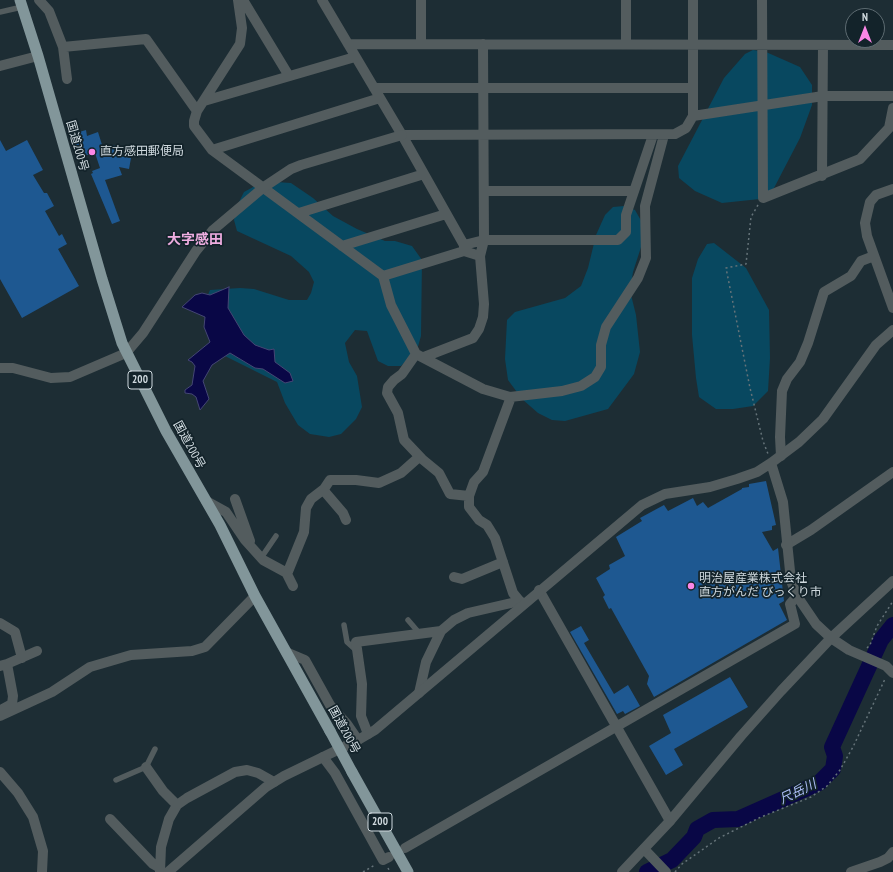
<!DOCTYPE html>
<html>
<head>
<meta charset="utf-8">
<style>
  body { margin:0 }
  #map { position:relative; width:893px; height:872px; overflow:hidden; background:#1d2d34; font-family:"PT Sans Narrow",sans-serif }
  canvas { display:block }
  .north { position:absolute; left:845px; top:8px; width:40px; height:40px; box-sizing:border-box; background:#13232a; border:1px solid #5e6c72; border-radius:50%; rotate:0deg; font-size:11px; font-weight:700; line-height:16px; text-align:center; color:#cfd9de }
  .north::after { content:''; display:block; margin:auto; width:14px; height:18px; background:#fb87e6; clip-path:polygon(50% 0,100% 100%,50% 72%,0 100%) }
</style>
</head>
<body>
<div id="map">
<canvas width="893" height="872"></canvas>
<div class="north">N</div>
</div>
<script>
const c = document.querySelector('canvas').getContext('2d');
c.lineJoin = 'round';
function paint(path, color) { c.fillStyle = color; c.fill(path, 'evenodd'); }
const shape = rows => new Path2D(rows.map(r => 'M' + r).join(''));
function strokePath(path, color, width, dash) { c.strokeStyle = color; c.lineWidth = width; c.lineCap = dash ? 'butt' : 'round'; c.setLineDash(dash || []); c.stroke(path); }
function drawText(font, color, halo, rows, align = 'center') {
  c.font = font + ' "PT Sans Narrow","Noto Sans JP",sans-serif'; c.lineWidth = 3.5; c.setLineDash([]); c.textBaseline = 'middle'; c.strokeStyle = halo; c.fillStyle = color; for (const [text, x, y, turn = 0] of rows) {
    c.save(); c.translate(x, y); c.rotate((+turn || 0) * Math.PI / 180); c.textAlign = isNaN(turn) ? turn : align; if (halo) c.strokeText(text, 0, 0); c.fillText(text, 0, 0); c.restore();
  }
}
const green = shape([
  [753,50,766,52,800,67,812,85,812,105,800,138,774,188,760,199,722,203,695,191,679,178,678,166,724,78,745,54],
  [276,182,291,183,313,198,333,216,357,229,385,241,395,241,412,246,422,260,421,336,417,350,401,366,388,366,378,361,367,331,355,330,345,343,349,362,357,376,362,407,356,419,341,434,329,437,310,434,298,425,285,403,277,382,219,353,207,330,204,304,210,290,240,288,254,289,289,300,307,300,311,293,314,282,309,272,291,256,237,231,234,220,236,208,244,192,255,186],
  [624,206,635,210,643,224,642,244,633,272,630,291,636,315,640,352,634,374,608,409,565,421,552,420,538,413,522,399,508,380,505,359,507,320,515,312,565,298,581,286,588,268,596,235,605,215,613,207],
  [714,243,746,268,769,310,770,358,768,391,753,406,733,409,716,409,699,397,696,378,692,335,692,278,698,259,707,244]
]);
const water = shape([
  [229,287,228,308,244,335,255,345,269,350,274,349,275,362,290,373,293,381,285,383,263,369,255,368,230,353,212,365,203,381,209,399,200,410,196,397,192,394,185,393,185,390,192,385,195,366,192,362,188,360,210,342,204,327,205,317,182,307,195,295,202,293,210,295,229,287]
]);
const river = shape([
  [647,872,672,860,694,837,697,829,713,820,738,819,819,783,833,769,835,756,832,747,881,640,893,625]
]);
const building = shape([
  [86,130,87,136,98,132,103,148,115,145,118,156,131,158,129,169,119,167,122,175,105,180,120,221,112,224,91,174,93,173,92,171,100,168,95,153,79,157,72,134],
  [0,140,6,151,27,140,43,170,33,175,44,193,47,193,54,206,45,211,59,236,62,234,67,244,58,249,79,286,22,318,0,279],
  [766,481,776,525,772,526,772,530,762,532,773,551,778,548,784,601,779,604,787,620,654,697,647,684,649,676,611,608,609,609,603,597,605,595,596,578,610,569,609,565,625,556,616,537,642,521,640,518,664,505,668,511,693,498,697,506,703,502,708,508,742,489,742,488,749,487,749,484],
  [581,626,589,640,584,643,614,694,628,685,640,706,625,714,623,711,617,714,570,632],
  [730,677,748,707,674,749,683,765,666,775,649,746,671,733,663,715]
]);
const path = shape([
  [758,205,751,217,746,264,726,268,750,388,763,441,768,454],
  [867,648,870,645,877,626,893,601],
  [388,868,390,872],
  [363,872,375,865],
  [675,872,682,864,719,838,761,817,811,797,827,786,840,770,853,747,885,679]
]);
const service = shape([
  [0,12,22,7],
  [261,558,276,536],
  [408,620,420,634],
  [344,625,347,642,357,651],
  [116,780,146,767,155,749]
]);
const minor = shape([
  [39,0,49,11,63,47,67,79],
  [238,0,242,28,240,44,197,111,194,121,194,126,212,150,383,276,464,251,480,256,484,304,483,317,479,329,473,338,424,357],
  [243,0,289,76],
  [322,0,402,135,464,245,464,251],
  [762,0,763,198,860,159,889,128,893,108],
  [421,43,421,0],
  [626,43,626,0],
  [348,44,893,45],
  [63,47,146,39,197,111],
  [0,66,38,56],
  [374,88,693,88],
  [204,101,355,57],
  [693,116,823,96,893,96],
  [402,135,675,134,686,128,693,116,693,0],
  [212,150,380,98],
  [822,176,823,45],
  [893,189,876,195,870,202,865,223,867,236,893,308],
  [484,191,633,191],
  [299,213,424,174],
  [464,245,484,240,483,44],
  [342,246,446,214],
  [480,256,484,240,618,240,626,232,626,215,653,135],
  [383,276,391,305,416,354,483,389,510,397,562,391,581,386,595,377,601,367,601,345,606,327,638,278,646,258,645,206,664,135],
  [416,354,402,374,394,380,388,387,387,393,398,413,404,440,422,459,439,473,450,494,469,496],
  [511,397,483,472,474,482,469,496,469,507,479,520,487,525,495,538,513,593,522,604],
  [781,456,780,437,782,391,787,379,800,362,808,343,824,292,851,276,861,261,874,256],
  [235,499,250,541],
  [206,501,226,512,245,540,263,560,287,573],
  [346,520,343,513,325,492,324,489,330,480,356,480,379,483,401,473,419,457],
  [786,545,811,530,893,472],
  [454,577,462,579,503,562],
  [293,586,287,574,304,532,306,508,311,499,324,489],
  [539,590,670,821],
  [0,623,15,632,22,658],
  [286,652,305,660,330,705,347,724,358,740],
  [7,664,37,651],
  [0,666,7,664,13,696,12,704,1,710],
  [419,693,426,662,441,631,454,620,468,613,520,601],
  [0,716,52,692,90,667,131,655,192,651,205,647,255,596],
  [368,734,361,716,362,684,356,642,441,631],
  [323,757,335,773,383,860,389,857],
  [146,767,163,791,177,805],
  [0,772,18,793,33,817,43,851,42,872],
  [110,819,153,864,160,868],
  [405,848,795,624,790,604,797,596],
  [644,849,666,872],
  [160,872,161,847,169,819,177,805,187,798,235,772,247,770,258,773,274,782],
  [851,872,880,862,888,858,893,852]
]);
const tertiary = shape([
  [0,368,13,368,51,378,70,377,126,353,143,333,196,251,213,230,264,187,291,169,301,165,402,135],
  [771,463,783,502,791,581,797,596,816,624,831,638,849,650,886,666,893,673],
  [168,872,266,787,284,776,358,740,375,730,642,505,665,494,710,487,737,479,757,472,771,463,799,442,823,419,876,345,893,330],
  [622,872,670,821,741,736,781,691,831,638,893,581]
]);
const trunk = shape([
  [20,0,38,56,102,279,122,343,166,431,220,525,255,596,330,731],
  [352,772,408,872]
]);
const trunkBridge = shape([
  [330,731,352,772]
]);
const markers = [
  [92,152,4,"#fb87e6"],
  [691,586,4,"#fb87e6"]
];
const shields = [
  [140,380,24],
  [380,822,24]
];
const shieldNames = [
  ["200",140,380],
  ["200",380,822]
];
const streetNames = [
  ["国道200号",77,146,74],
  ["国道200号",189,445,61],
  ["国道200号",344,730,61]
];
const poiNames = [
  ["直方感田郵便局",100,152],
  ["明治屋産業株式会社",699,579],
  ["直方がんだ びっくり市",699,593]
];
const waterNames = [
  ["尺岳川",798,792,-26]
];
const quarterNames = [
  ["大字感田",195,240]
];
paint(green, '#084860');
paint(water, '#090746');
strokePath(water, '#444674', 1);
strokePath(river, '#090746', 16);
paint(building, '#1e5891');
strokePath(path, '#657379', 1.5, [2, 3]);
strokePath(service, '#535c5e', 5.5);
strokePath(minor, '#535c5e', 10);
strokePath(tertiary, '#535c5e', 10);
strokePath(trunk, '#82969a', 11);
strokePath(trunkBridge, '#82969a', 11);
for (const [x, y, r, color] of markers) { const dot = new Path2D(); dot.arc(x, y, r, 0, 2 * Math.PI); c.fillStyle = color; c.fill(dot); strokePath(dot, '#13232a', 1.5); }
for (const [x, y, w] of shields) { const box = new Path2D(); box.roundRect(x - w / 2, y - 9, w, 18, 3); c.fillStyle = '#13232a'; c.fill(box); strokePath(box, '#cfd9de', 1); }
drawText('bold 11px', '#cfd9de', null, shieldNames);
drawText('12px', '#cfd9de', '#13232a', streetNames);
drawText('12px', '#cfd9de', '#13232a', poiNames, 'left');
drawText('italic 13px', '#acbdf6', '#13232a', waterNames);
drawText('bold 14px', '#edacdf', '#13232a', quarterNames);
</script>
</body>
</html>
